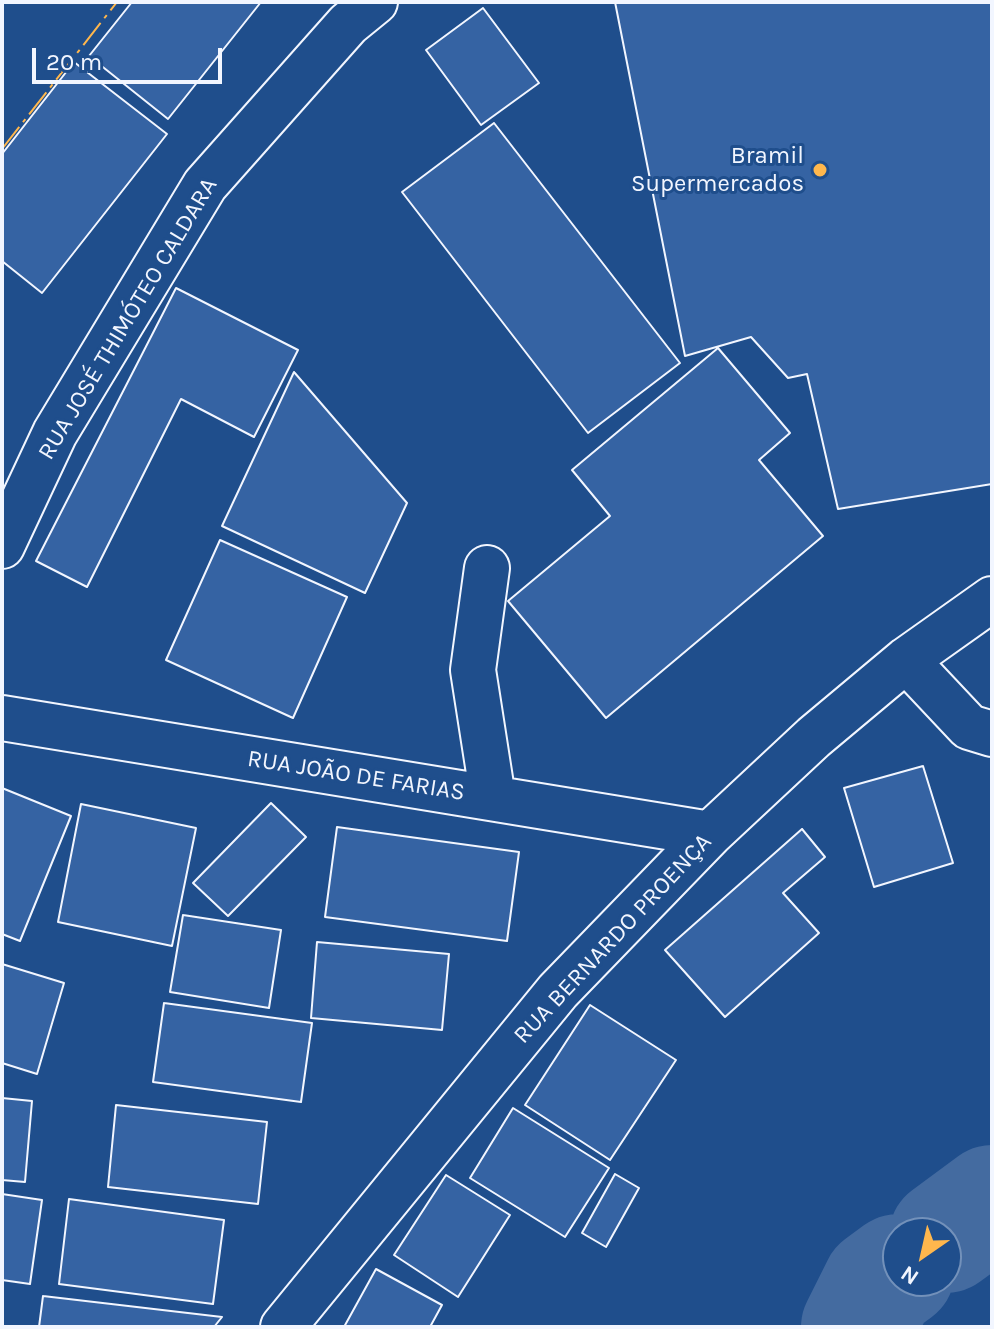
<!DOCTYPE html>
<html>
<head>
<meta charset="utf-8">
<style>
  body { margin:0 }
  #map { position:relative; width:994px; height:1329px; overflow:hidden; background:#1f4e8c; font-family:Karla,sans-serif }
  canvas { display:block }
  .frame { position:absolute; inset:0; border:4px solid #f2f6ff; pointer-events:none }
  .north { position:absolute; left:882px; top:1217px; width:80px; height:80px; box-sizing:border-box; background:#1f4e8c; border:2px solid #7391ba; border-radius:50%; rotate:214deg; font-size:22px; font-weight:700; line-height:32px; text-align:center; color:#f2f6ff }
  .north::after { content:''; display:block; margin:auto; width:28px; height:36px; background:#ffb74d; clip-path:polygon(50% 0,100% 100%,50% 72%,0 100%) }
  .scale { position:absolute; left:32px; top:48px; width:190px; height:36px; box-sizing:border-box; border:4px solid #f2f6ff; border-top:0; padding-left:10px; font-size:24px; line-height:28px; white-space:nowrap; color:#f2f6ff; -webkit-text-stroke:6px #1f4e8c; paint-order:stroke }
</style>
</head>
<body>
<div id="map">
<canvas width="994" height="1329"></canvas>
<div class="frame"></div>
<div class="north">N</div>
<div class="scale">20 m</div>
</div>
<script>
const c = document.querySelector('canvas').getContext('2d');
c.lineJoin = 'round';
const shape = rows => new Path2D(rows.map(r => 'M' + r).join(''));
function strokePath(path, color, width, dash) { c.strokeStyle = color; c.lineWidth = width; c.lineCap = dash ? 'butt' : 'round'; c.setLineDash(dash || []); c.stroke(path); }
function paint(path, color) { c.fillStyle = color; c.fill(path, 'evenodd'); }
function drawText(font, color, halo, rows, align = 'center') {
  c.font = font + ' Karla,sans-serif'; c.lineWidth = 6; c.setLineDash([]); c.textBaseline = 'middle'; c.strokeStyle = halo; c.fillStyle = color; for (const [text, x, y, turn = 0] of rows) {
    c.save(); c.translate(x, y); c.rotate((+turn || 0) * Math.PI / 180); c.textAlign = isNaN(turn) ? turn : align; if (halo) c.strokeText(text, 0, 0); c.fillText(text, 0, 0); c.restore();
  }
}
const river = shape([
  [946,1236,992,1202],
  [858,1327,879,1285,898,1271]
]);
const building = shape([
  [132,2,261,2,168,119,89,56,132,2],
  [615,2,992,2,992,484,838,509,807,374,788,378,751,337,685,356,615,2],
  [483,8,539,83,481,125,426,50,483,8],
  [74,62,167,134,42,293,2,261,2,154,74,62],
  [494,123,680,363,588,433,402,192,494,123],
  [176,288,298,350,254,437,181,399,87,587,36,561,176,288],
  [718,348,790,433,759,460,823,536,606,718,508,601,610,516,572,470,718,348],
  [294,372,407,503,365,593,222,526,294,372],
  [220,540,347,597,293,718,166,660,220,540],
  [923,766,953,863,874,887,844,788,923,766],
  [2,788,71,816,20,941,2,934,2,788],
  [271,803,306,837,228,916,193,883,271,803],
  [81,804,196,828,172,946,58,922,81,804],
  [337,827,519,852,507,941,325,917,337,827],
  [802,829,825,857,783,893,819,933,725,1017,665,950,802,829],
  [183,915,281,930,269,1008,170,992,183,915],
  [317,942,449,954,442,1030,311,1018,317,942],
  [2,964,64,983,37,1074,2,1063,2,964],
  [164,1003,312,1023,301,1102,153,1082,164,1003],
  [590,1005,676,1060,610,1160,525,1105,590,1005],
  [2,1098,32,1101,25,1182,2,1180,2,1098],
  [116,1105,267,1122,258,1204,108,1187,116,1105],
  [513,1108,609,1168,565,1237,470,1178,513,1108],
  [615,1174,639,1188,606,1247,582,1233,615,1174],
  [446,1175,510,1215,458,1297,394,1255,446,1175],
  [2,1194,42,1200,30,1284,2,1280,2,1194],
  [69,1199,224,1220,213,1304,59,1284,69,1199],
  [376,1269,442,1305,430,1327,344,1327,376,1269],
  [43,1296,222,1317,214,1327,39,1327,43,1296]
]);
const minor = shape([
  [2,546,55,433,205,185,348,24,375,2],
  [487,568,473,670,493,798],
  [906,660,969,727,992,734],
  [2,718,710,834],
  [283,1327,558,991,710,834,814,737,906,660,992,599]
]);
const power = shape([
  [2,149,117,2]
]);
const markers = [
  [820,170,8,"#ffb74d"]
];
const poiNames = [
  ["Bramil",804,156],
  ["Supermercados",804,184]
];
const streetNames = [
  ["RUA JOSÉ THIMÓTEO CALDARA",128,319,-59],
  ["RUA JOÃO DE FARIAS",356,776,9],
  ["RUA BERNARDO PROENÇA",613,939,-47]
];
strokePath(river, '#446ba0', 114);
paint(building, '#3563a3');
strokePath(building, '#f2f6ff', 2);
strokePath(minor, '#f2f6ff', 48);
strokePath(minor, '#1f4e8c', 44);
strokePath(power, '#ffb74d', 2, [28, 6, 4, 6]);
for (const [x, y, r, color] of markers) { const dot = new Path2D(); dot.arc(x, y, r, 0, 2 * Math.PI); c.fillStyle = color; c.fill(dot); strokePath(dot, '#1f4e8c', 3); }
drawText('24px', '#f2f6ff', '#1f4e8c', poiNames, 'right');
drawText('24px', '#f2f6ff', '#1f4e8c', streetNames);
</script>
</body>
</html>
